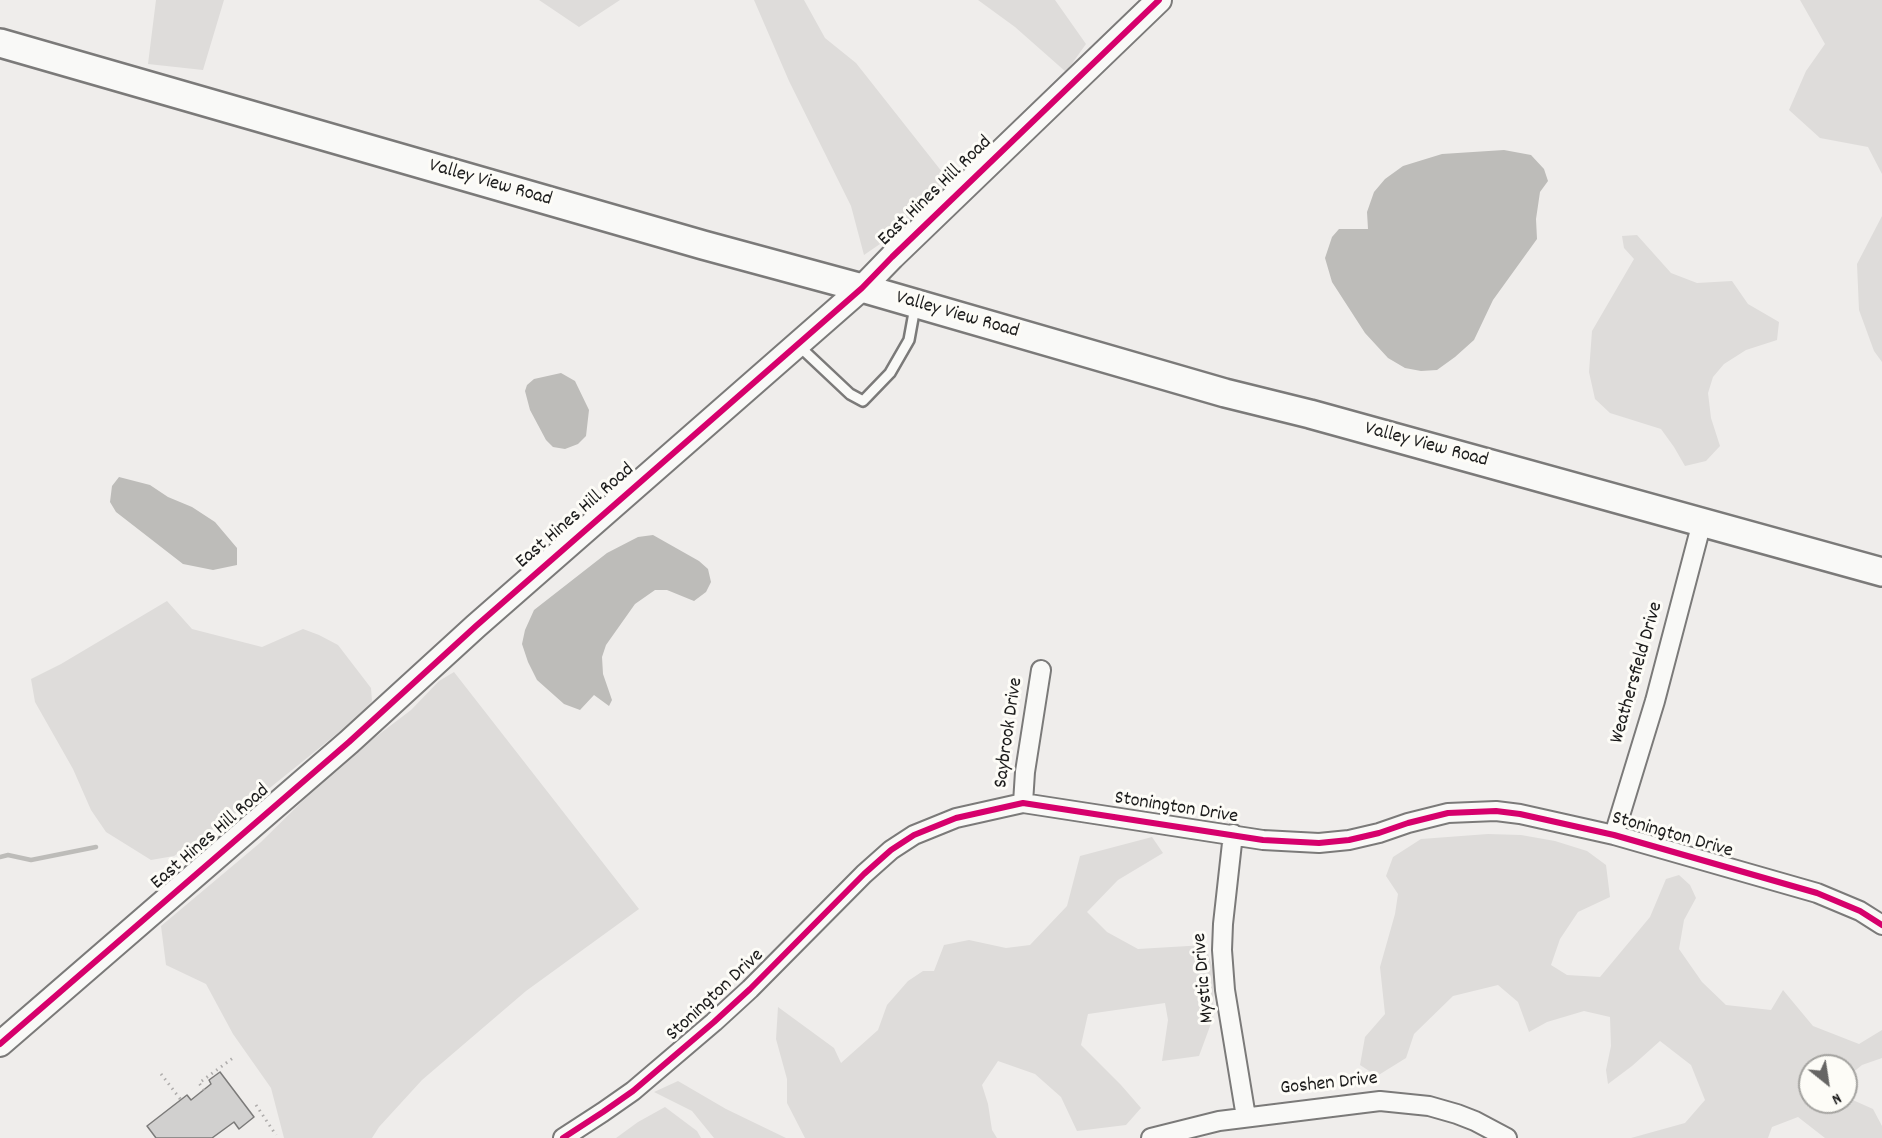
<!DOCTYPE html>
<html>
<head>
<meta charset="utf-8">
<style>
  body { margin:0 }
  #map { position:relative; width:1882px; height:1138px; overflow:hidden; background:#efedeb; font-family:Dekko,sans-serif }
  canvas { display:block }
  .north { position:absolute; left:1798px; top:1054px; width:60px; height:60px; box-sizing:border-box; background:#fdfcf7; border:2px solid #a3a29f; border-radius:50%; rotate:150deg; font-size:16px; font-weight:700; line-height:24px; text-align:center; color:#1c1c1c }
  .north::after { content:''; display:block; margin:auto; width:21px; height:27px; background:#666564; clip-path:polygon(50% 0,100% 100%,50% 72%,0 100%) }
</style>
</head>
<body>
<div id="map">
<canvas width="1882" height="1138"></canvas>
<div class="north">N</div>
</div>
<script>
const c = document.querySelector('canvas').getContext('2d');
c.lineJoin = 'round';
function paint(path, color) { c.fillStyle = color; c.fill(path, 'evenodd'); }
const shape = rows => new Path2D(rows.map(r => 'M' + r).join(''));
function strokePath(path, color, width, dash) { c.strokeStyle = color; c.lineWidth = width; c.lineCap = dash ? 'butt' : 'round'; c.setLineDash(dash || []); c.stroke(path); }
function drawText(font, color, halo, rows, align = 'center') {
  c.font = font + ' Dekko,sans-serif'; c.lineWidth = 6; c.setLineDash([]); c.textBaseline = 'middle'; c.strokeStyle = halo; c.fillStyle = color; for (const [text, x, y, turn = 0] of rows) {
    c.save(); c.translate(x, y); c.rotate((+turn || 0) * Math.PI / 180); c.textAlign = isNaN(turn) ? turn : align; if (halo) c.strokeText(text, 0, 0); c.fillText(text, 0, 0); c.restore();
  }
}
const green = shape([
  [156,0,224,0,203,70,148,64],
  [539,0,620,0,579,27],
  [754,0,804,0,825,38,856,63,950,182,899,231,864,255,851,206,789,81],
  [978,0,1055,0,1086,44,1066,72,1015,27],
  [1800,0,1882,0,1882,174,1868,147,1820,138,1789,110,1806,71,1825,44],
  [1882,216,1882,362,1874,351,1859,310,1857,264],
  [1637,235,1671,273,1697,283,1732,281,1748,304,1779,322,1777,340,1746,350,1724,364,1713,377,1708,393,1711,418,1720,446,1706,461,1685,466,1674,447,1661,429,1610,413,1595,399,1589,372,1592,331,1634,259,1624,248,1622,236],
  [167,601,192,629,262,647,303,629,319,635,338,645,371,688,372,701,359,716,256,799,174,856,151,860,106,832,91,810,73,769,35,702,31,679,61,664],
  [454,672,639,909,526,991,422,1080,379,1127,372,1138,284,1138,271,1088,233,1034,206,984,166,965,161,926,261,842,340,764,411,710,439,681],
  [1488,834,1521,835,1555,841,1587,851,1606,865,1610,897,1578,912,1560,939,1551,965,1567,975,1600,977,1650,917,1666,879,1679,875,1690,885,1696,898,1684,920,1679,949,1702,982,1726,1005,1771,1010,1783,990,1813,1026,1859,1044,1882,1030,1882,1058,1862,1065,1846,1078,1846,1066,1810,1066,1810,1102,1846,1102,1846,1097,1873,1109,1882,1126,1882,1138,1825,1138,1798,1117,1772,1127,1768,1138,1631,1138,1685,1123,1705,1100,1691,1065,1660,1041,1632,1066,1608,1084,1606,1070,1611,1046,1610,1017,1584,1011,1547,1022,1529,1032,1518,1002,1498,985,1453,996,1414,1034,1406,1058,1377,1076,1360,1065,1365,1037,1385,1014,1380,967,1395,914,1398,894,1386,876,1393,857,1421,839],
  [1152,837,1163,853,1118,880,1087,912,1107,932,1138,949,1205,945,1214,971,1213,1018,1199,1056,1162,1061,1168,1020,1165,1003,1088,1014,1081,1045,1121,1085,1141,1108,1126,1125,1077,1131,1061,1097,1035,1074,998,1061,982,1085,988,1104,992,1130,997,1138,805,1138,787,1103,787,1079,776,1039,778,1007,834,1048,841,1063,878,1030,887,1005,908,981,923,971,934,971,944,945,969,940,1006,948,1030,945,1067,906,1080,856],
  [678,1081,726,1109,786,1138,714,1138,692,1111,654,1092],
  [665,1107,697,1131,701,1138,616,1138,638,1122]
]);
const water = shape([
  [1504,150,1531,155,1544,169,1548,181,1540,192,1536,219,1537,239,1493,300,1474,340,1455,357,1437,370,1421,371,1405,368,1388,358,1365,333,1332,282,1325,258,1332,237,1339,229,1368,229,1367,212,1374,192,1385,179,1403,166,1442,154],
  [561,373,575,381,589,410,586,436,578,444,565,449,553,447,546,440,530,410,525,391,527,385,534,379],
  [119,477,150,485,168,497,192,507,215,522,237,548,237,565,213,570,183,564,116,512,110,502,112,486],
  [653,535,699,561,708,569,711,582,706,592,694,601,667,590,655,590,635,604,606,645,602,657,603,674,612,700,609,706,594,695,580,710,564,704,537,680,528,662,522,644,525,630,534,610,607,553,638,537]
]);
const stream = shape([
  [0,857,8,855,31,860,96,847]
]);
const building = shape([
  [220,1072,254,1117,239,1129,234,1122,212,1138,156,1138,147,1126,187,1095,191,1100,211,1084,209,1080,220,1072]
]);
const path = shape([
  [161,1074,181,1100],
  [204,1090,199,1083,233,1058],
  [256,1105,276,1135]
]);
const service = shape([
  [799,346,850,394,863,401,890,373,909,340,915,307]
]);
const minor = shape([
  [1023,803,1025,772,1041,670],
  [1233,834,1223,924,1222,950,1225,990,1246,1117],
  [1614,835,1655,701,1702,522],
  [563,1138,603,1112,633,1091,714,1022,750,989,864,874,891,850,914,835,956,818,1023,803,1263,840,1319,843,1349,840,1379,833,1408,823,1448,813,1496,811,1520,814,1614,835,1817,893,1860,911,1882,925],
  [1151,1138,1219,1121,1380,1101,1429,1106,1457,1114,1475,1121,1507,1138]
]);
const tertiary = shape([
  [0,1044,349,742,476,626,862,288,892,257,1159,0]
]);
const secondary = shape([
  [0,43,703,245,862,288,1225,393,1310,414,1882,572]
]);
const cycleway = shape([
  [0,1044,349,742,476,626,862,288,892,257,1159,0],
  [563,1138,603,1112,633,1091,714,1022,750,989,864,874,891,850,914,835,956,818,1023,803,1263,840,1319,843,1349,840,1379,833,1408,823,1448,813,1496,811,1520,814,1614,835,1817,893,1860,911,1882,925]
]);
const streetNames = [
  ["Valley View Road",490,184,16],
  ["East Hines Hill Road",936,192,-44],
  ["Valley View Road",957,316,16],
  ["Valley View Road",1426,446,15],
  ["East Hines Hill Road",576,517,-41],
  ["Weathersfield Drive",1638,673,-74],
  ["Saybrook Drive",1010,733,-82],
  ["Stonington Drive",1176,809,9],
  ["Stonington Drive",1672,836,16],
  ["East Hines Hill Road",211,838,-41],
  ["Mystic Drive",1205,978,-95],
  ["Stonington Drive",716,996,-43],
  ["Goshen Drive",1329,1085,-6]
];
paint(green, '#dedcda');
paint(water, '#bdbcb9');
strokePath(stream, '#bdbcb9', 4.5);
paint(building, '#d1d0cf');
strokePath(building, '#7b7a79', 1.5);
strokePath(service, '#7b7a79', 14);
strokePath(minor, '#7b7a79', 22);
strokePath(tertiary, '#7b7a79', 28);
strokePath(secondary, '#7b7a79', 32);
strokePath(path, '#aeacab', 3, [1.5, 4.5]);
strokePath(service, '#f9f9f7', 9);
strokePath(minor, '#f9f9f7', 18);
strokePath(tertiary, '#f9f9f7', 24);
strokePath(secondary, '#f9f9f7', 27);
strokePath(cycleway, '#d6006c', 6);
drawText('20px', '#1c1c1c', '#fdfcf7', streetNames);
</script>
</body>
</html>
